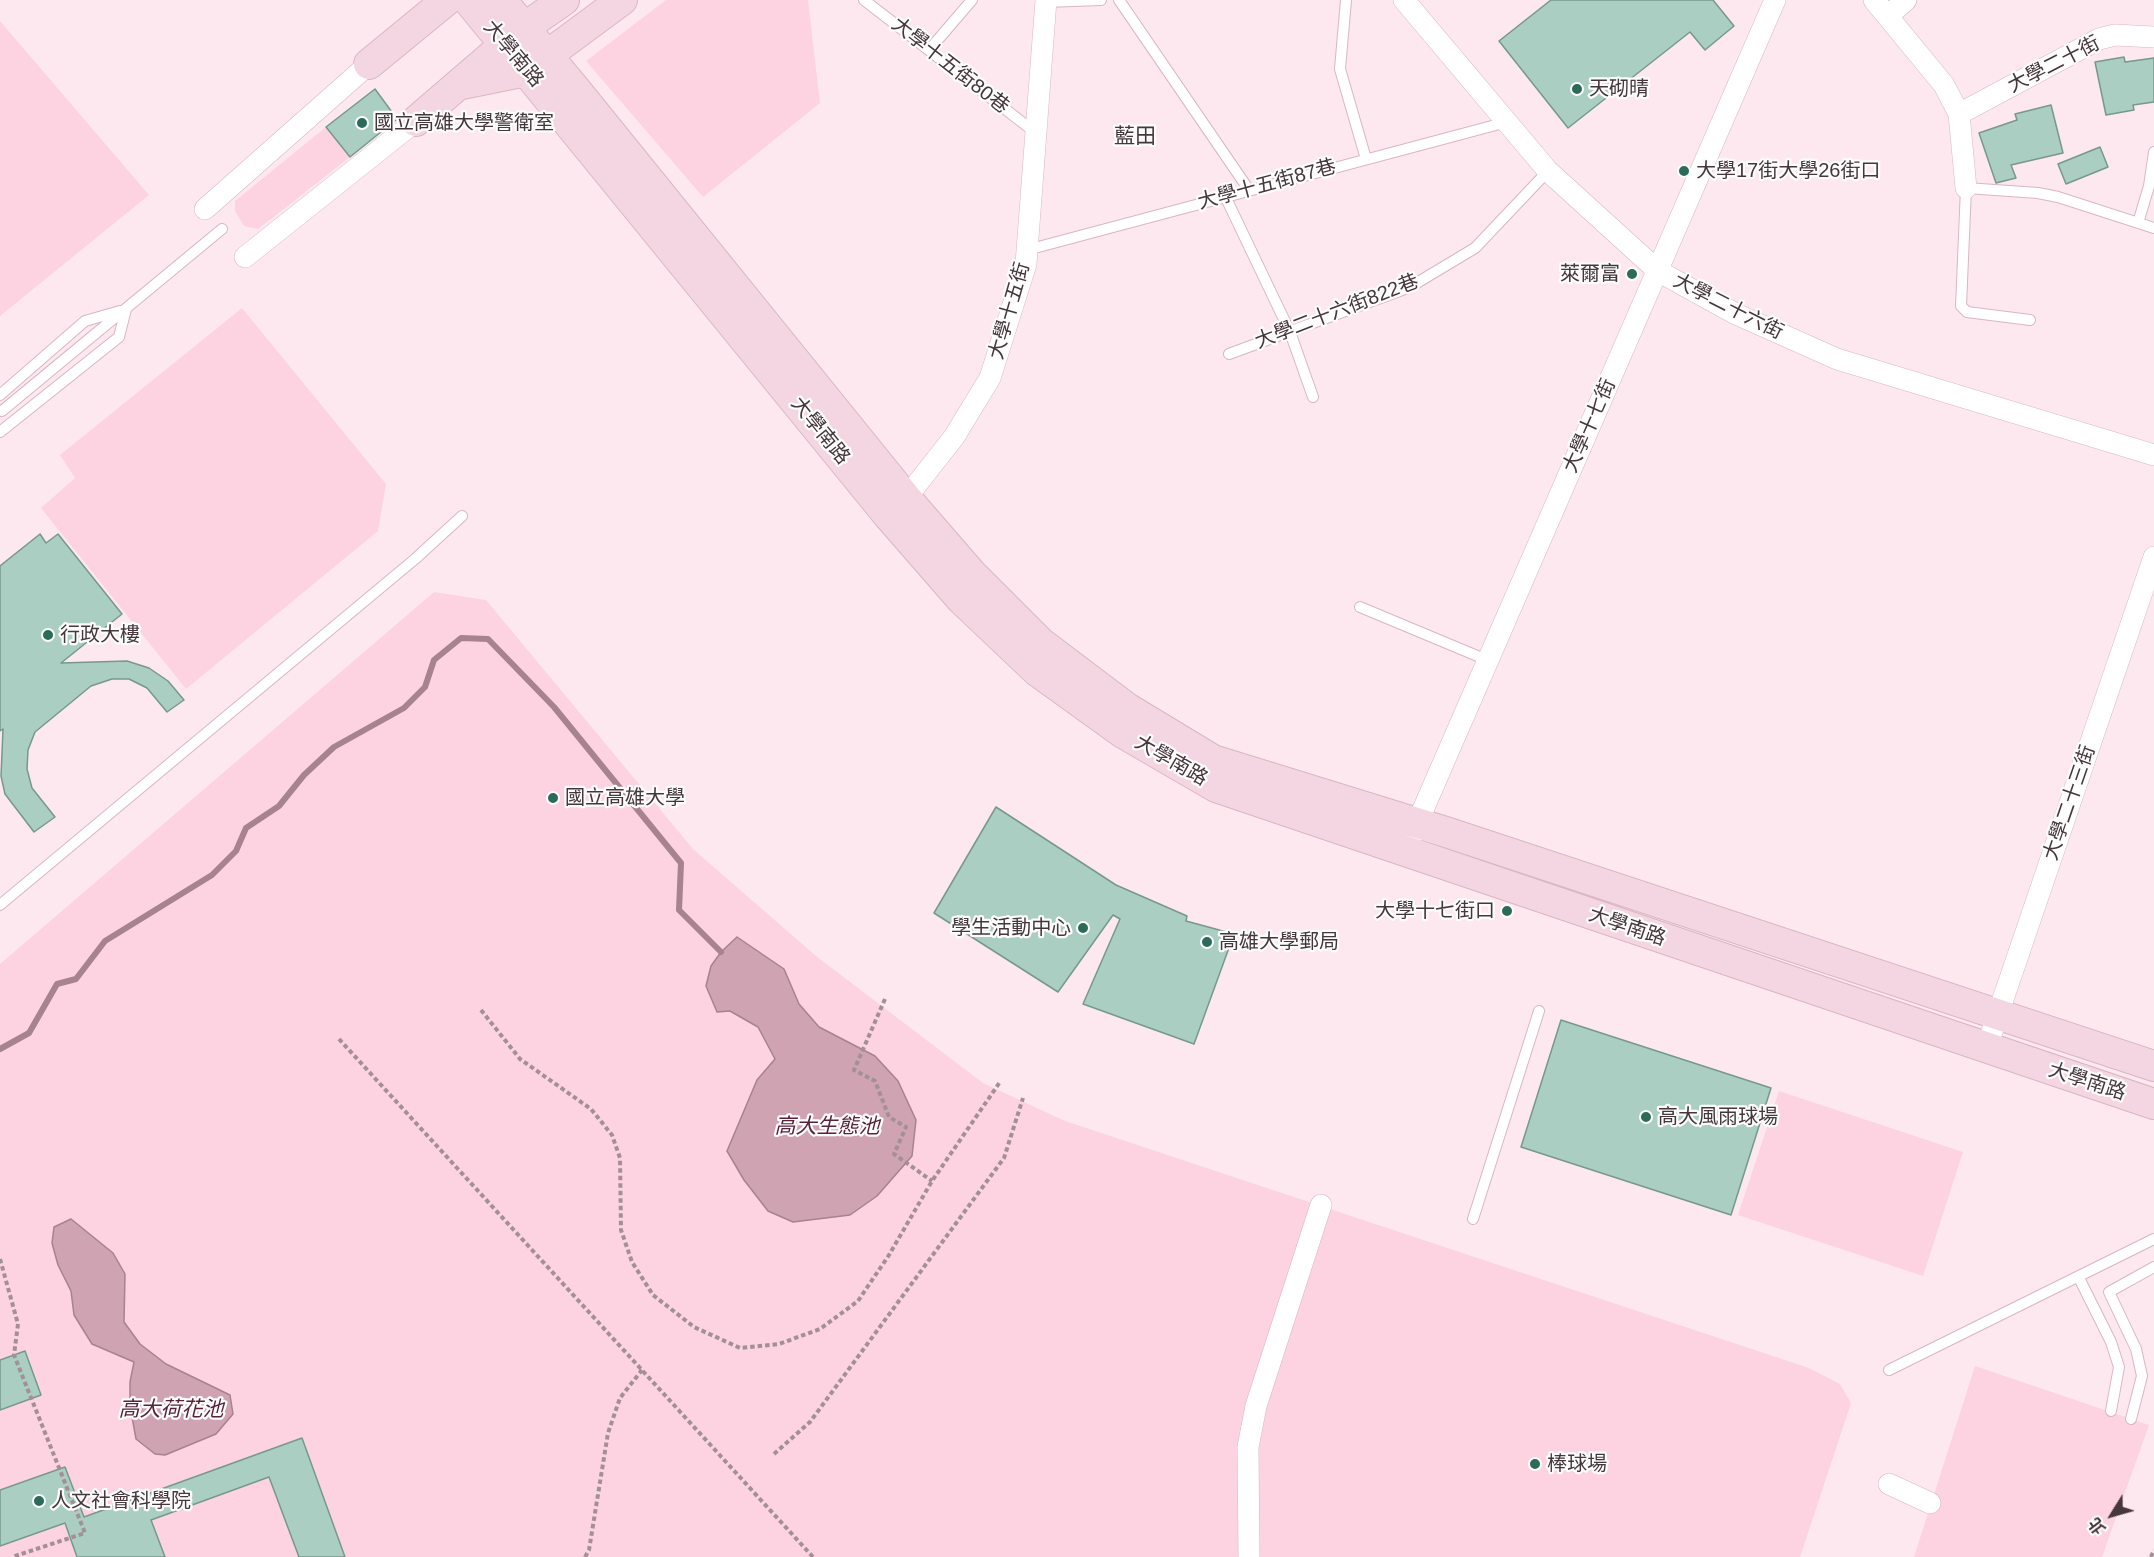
<!DOCTYPE html>
<html>
<head>
<meta charset="utf-8">
<style>
  body { margin:0 }
  #map { position:relative; width:2154px; height:1557px; overflow:hidden; background:#fee8ef; font-family:Helvetica,"Noto Sans TC",sans-serif }
  canvas { display:block }
  .north { position:absolute; left:2082px; top:1485px; width:60px; height:60px; -webkit-text-stroke:4px #fcfcfc; paint-order:stroke; rotate:233deg; font-size:16px; font-weight:700; line-height:24px; text-align:center; color:#45373c }
  .north::after { content:''; display:block; margin:auto; width:21px; height:27px; background:#45373c; clip-path:polygon(50% 0,100% 100%,50% 72%,0 100%) }
</style>
</head>
<body>
<div id="map">
<canvas width="2154" height="1557"></canvas>
<div class="north">北</div>
</div>
<script>
const c = document.querySelector('canvas').getContext('2d');
c.lineJoin = 'round';
function paint(path, color) { c.fillStyle = color; c.fill(path, 'evenodd'); }
const shape = rows => new Path2D(rows.map(r => 'M' + r).join(''));
function strokePath(path, color, width, dash) { c.strokeStyle = color; c.lineWidth = width; c.lineCap = dash ? 'butt' : 'round'; c.setLineDash(dash || []); c.stroke(path); }
function drawText(font, color, halo, rows, align = 'center') {
  c.font = font + ' Helvetica,"Noto Sans TC",sans-serif'; c.lineWidth = 4.5; c.setLineDash([]); c.textBaseline = 'middle'; c.strokeStyle = halo; c.fillStyle = color; for (const [text, x, y, turn = 0] of rows) {
    c.save(); c.translate(x, y); c.rotate((+turn || 0) * Math.PI / 180); c.textAlign = isNaN(turn) ? turn : align; if (halo) c.strokeText(text, 0, 0); c.fillText(text, 0, 0); c.restore();
  }
}
const green = shape([
  [666,0,808,0,820,103,703,197,586,61],
  [0,21,149,195,0,316],
  [326,127,350,157,258,229,244,226,235,211,235,201],
  [242,308,386,484,378,531,186,689,41,508,75,478,60,455],
  [434,592,486,600,693,849,816,956,983,1083,1065,1121,1809,1368,1840,1384,1851,1403,1800,1557,0,1557,0,964],
  [1779,1091,1963,1152,1923,1276,1738,1215],
  [1975,1366,2149,1425,2102,1557,1914,1557]
]);
const water = shape([
  [737,937,784,969,799,1004,819,1027,875,1056,898,1081,916,1120,912,1156,877,1196,850,1215,793,1222,768,1211,744,1180,727,1151,757,1080,775,1059,758,1027,730,1011,717,1012,706,986,711,966,721,952,737,937],
  [71,1219,113,1253,125,1274,124,1322,140,1344,166,1364,230,1395,233,1414,216,1434,165,1455,155,1454,136,1439,130,1406,130,1382,134,1362,92,1344,74,1315,71,1291,58,1265,52,1243,54,1227,71,1219]
]);
const stream = shape([
  [0,1049,29,1033,57,984,76,979,105,941,212,875,236,851,246,828,279,806,304,775,334,747,404,708,425,687,434,660,461,638,488,639,554,707,681,863,679,910,721,952]
]);
const building = shape([
  [1551,0,1713,0,1734,26,1705,50,1690,32,1568,128,1499,41,1551,0],
  [2124,57,2125,62,2154,58,2154,102,2133,105,2134,110,2106,115,2095,62,2124,57],
  [375,89,397,119,350,157,326,127,375,89],
  [2051,105,2063,153,2011,165,2016,178,1996,183,1979,133,2017,120,2015,114,2051,105],
  [2100,147,2108,167,2066,184,2058,164,2100,147],
  [40,534,46,543,58,534,122,614,61,663,127,661,149,668,168,681,184,700,167,712,147,688,129,679,112,679,91,686,35,732,28,750,27,769,32,788,55,817,34,832,5,794,1,776,3,729,0,731,0,566,40,534],
  [996,807,1116,885,1187,916,1186,921,1234,934,1194,1044,1083,1004,1120,919,1113,915,1058,992,934,913,996,807],
  [1561,1020,1771,1088,1731,1215,1521,1147,1561,1020],
  [25,1351,41,1395,0,1410,0,1360,25,1351],
  [302,1438,345,1557,299,1557,269,1477,151,1520,165,1557,77,1557,65,1523,0,1546,0,1490,65,1467,84,1517,302,1438]
]);
const path = shape([
  [885,999,854,1070,875,1081,889,1117,906,1127,894,1154,932,1181],
  [481,1010,520,1059,591,1109,612,1135,620,1158,621,1230,632,1262,653,1295,694,1327,740,1348,779,1344,820,1329,858,1301,889,1255,932,1181,1000,1082],
  [339,1039,813,1557],
  [0,1259,18,1324,14,1355,85,1533,12,1557],
  [774,1454,810,1422,1004,1158,1023,1098],
  [585,1557,589,1550,608,1433,620,1398,642,1370],
  [2151,1557,2154,1550]
]);
const lane = shape([
  [864,0,1036,133],
  [1119,0,1249,190],
  [1346,0,1340,69,1366,159],
  [1046,2,1101,0],
  [929,50,972,0],
  [1225,196,1290,332,1313,397],
  [2138,223,2149,186,2154,152],
  [1027,250,1507,122],
  [2030,320,1967,312,1961,306,1966,188,2038,193,2058,197,2154,228],
  [1229,354,1410,287,1475,248,1548,171],
  [0,395,85,321,120,311],
  [2,411,222,229],
  [0,432,119,337,126,309],
  [1360,607,1487,660],
  [0,905,415,559,462,516],
  [1473,1219,1539,1011],
  [2079,1278,2111,1342,2119,1367,2111,1411],
  [1889,1370,2154,1239],
  [2131,1419,2142,1376,2136,1349,2109,1292,2154,1267]
]);
const street = shape([
  [1404,0,1548,171,1658,271,1736,314,1837,359,2154,455],
  [1874,0,1944,85,1959,114,1966,188],
  [1888,16,1906,0],
  [1959,114,2099,39,2115,35,2154,37],
  [205,209,369,64],
  [245,257,416,121],
  [896,506,906,498,954,437,990,378,1026,264,1046,0],
  [1412,835,1775,0],
  [1986,1049,2154,557],
  [1889,1484,1930,1503],
  [1249,1557,1248,1447,1256,1406,1321,1205]
]);
const secondary = shape([
  [468,0,887,514,961,599,1037,671,1123,733,1216,787,2154,1104],
  [501,0,576,90,906,498,971,573,1041,643,1127,708,1213,760,1446,832,2154,1066],
  [369,64,447,0],
  [462,84,526,71,622,0],
  [416,121,524,28,564,0]
]);
const markers = [
  [1577,89,6,"#2c6b59"],
  [362,123,6,"#2c6b59"],
  [1684,171,6,"#2c6b59"],
  [1632,274,6,"#2c6b59"],
  [48,635,6,"#2c6b59"],
  [553,798,6,"#2c6b59"],
  [1507,911,6,"#2c6b59"],
  [1083,928,6,"#2c6b59"],
  [1207,942,6,"#2c6b59"],
  [1646,1117,6,"#2c6b59"],
  [1535,1464,6,"#2c6b59"],
  [39,1501,6,"#2c6b59"]
];
const streetNames = [
  ["大學南路",513,54,50],
  ["大學二十街",2054,65,-27],
  ["大學十五街80巷",950,66,38],
  ["大學十五街87巷",1267,185,-15],
  ["大學二十六街",1728,307,27],
  ["大學十五街",1010,311,-74],
  ["大學二十六街822巷",1337,312,-21],
  ["大學十七街",1590,426,-66],
  ["大學南路",820,431,51],
  ["大學南路",1171,761,30],
  ["大學二十三街",2070,803,-71],
  ["大學南路",1627,927,19],
  ["大學南路",2087,1082,18]
];
const poiNames = [
  ["天砌晴",1589,89],
  ["國立高雄大學警衛室",374,123],
  ["大學17街大學26街口",1696,171],
  ["萊爾富",1620,274,"right"],
  ["行政大樓",60,635],
  ["國立高雄大學",565,798],
  ["大學十七街口",1495,911,"right"],
  ["學生活動中心",1071,928,"right"],
  ["高雄大學郵局",1219,942],
  ["高大風雨球場",1658,1117],
  ["棒球場",1547,1464],
  ["人文社會科學院",51,1501]
];
const neighbourhoodNames = [
  ["藍田",1135,137]
];
const waterNames = [
  ["高大生態池",827,1127],
  ["高大荷花池",171,1410]
];
paint(green, '#fdd2e1');
paint(water, '#cfa3b2');
strokePath(water, '#a6838f', 1.5);
strokePath(stream, '#a6838f', 6);
paint(building, '#aacec1');
strokePath(building, '#76998d', 1.5);
strokePath(lane, '#d9b6c2', 12);
strokePath(street, '#d9b6c2', 22);
strokePath(secondary, '#d9b6c2', 32);
strokePath(path, '#a29096', 4, [4.5, 3]);
strokePath(lane, '#fff', 10);
strokePath(street, '#fff', 21);
strokePath(secondary, '#f4d6e2', 30);
for (const [x, y, r, color] of markers) { const dot = new Path2D(); dot.arc(x, y, r, 0, 2 * Math.PI); c.fillStyle = color; c.fill(dot); strokePath(dot, '#fcfcfc', 2); }
drawText('20px', '#45373c', '#fcfcfc', streetNames);
drawText('20px', '#45373c', '#fcfcfc', poiNames, 'left');
drawText('21px', '#45373c', '#fcfcfc', neighbourhoodNames);
drawText('italic 21px', '#59223a', '#fcfcfc', waterNames);
</script>
</body>
</html>
